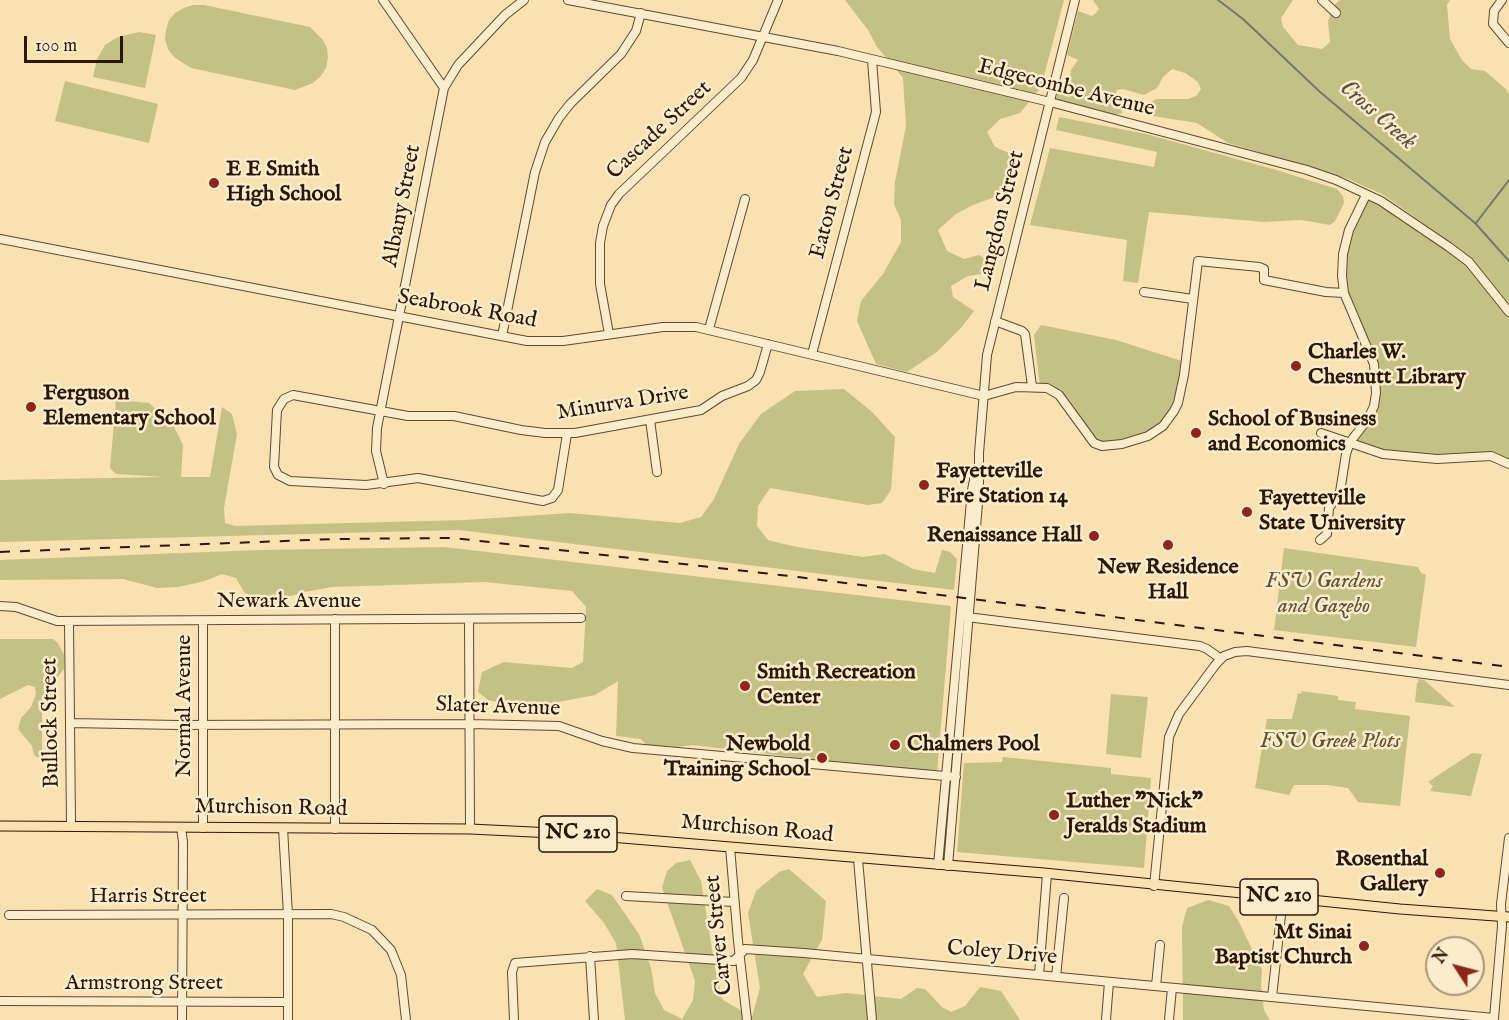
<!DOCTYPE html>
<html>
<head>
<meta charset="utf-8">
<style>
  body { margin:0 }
  #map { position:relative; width:1509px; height:1020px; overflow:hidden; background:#f9e1b1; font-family:"IM FELL English",serif }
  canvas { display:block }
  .north { position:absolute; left:1425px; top:936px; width:60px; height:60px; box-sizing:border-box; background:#fbeccc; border:2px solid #a8977d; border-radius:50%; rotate:306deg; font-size:16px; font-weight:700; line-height:24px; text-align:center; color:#2c1707 }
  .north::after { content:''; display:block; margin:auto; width:21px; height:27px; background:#8f2418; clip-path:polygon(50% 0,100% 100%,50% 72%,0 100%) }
  .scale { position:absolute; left:24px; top:36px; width:99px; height:27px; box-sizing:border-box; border:3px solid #2c1707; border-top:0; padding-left:8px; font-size:18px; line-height:21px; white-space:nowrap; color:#2c1707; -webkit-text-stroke:4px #fbeccc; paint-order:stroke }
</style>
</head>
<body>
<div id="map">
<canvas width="1509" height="1020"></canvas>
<div class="north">N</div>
<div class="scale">100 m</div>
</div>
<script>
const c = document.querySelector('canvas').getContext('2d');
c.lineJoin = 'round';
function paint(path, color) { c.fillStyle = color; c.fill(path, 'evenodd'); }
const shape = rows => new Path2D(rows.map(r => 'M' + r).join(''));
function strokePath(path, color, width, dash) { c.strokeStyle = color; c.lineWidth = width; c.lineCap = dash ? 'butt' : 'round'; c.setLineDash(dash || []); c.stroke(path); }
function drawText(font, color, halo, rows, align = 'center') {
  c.font = font + ' "IM FELL English",serif'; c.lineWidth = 5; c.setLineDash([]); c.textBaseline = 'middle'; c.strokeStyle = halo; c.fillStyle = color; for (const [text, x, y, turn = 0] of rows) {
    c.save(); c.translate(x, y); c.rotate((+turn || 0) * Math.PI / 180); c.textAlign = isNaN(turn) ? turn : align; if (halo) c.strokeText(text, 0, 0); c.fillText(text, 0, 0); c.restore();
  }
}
const green = shape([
  [845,0,1064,0,1041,87,1020,113,1000,119,987,132,995,147,1011,154,1013,167,1006,190,995,197,973,205,956,214,938,230,947,251,964,259,979,255,992,263,989,273,968,276,951,286,953,297,974,311,961,328,937,352,907,372,876,364,857,321,861,301,883,274,901,242,901,220,894,204,895,182,906,126,903,78,877,47,868,30],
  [1093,0,1293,0,1281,18,1283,27,1298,45,1322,49,1330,42,1328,21,1334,5,1340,0,1450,0,1447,5,1450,39,1462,60,1471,69,1485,71,1506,89,1509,94,1509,304,1471,257,1382,194,1348,179,1228,143,1197,123,1153,116,1146,112,1148,104,1156,99,1188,99,1196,96,1201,89,1198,82,1185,73,1172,69,1163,77,1157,88,1144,95,1123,89,1117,90,1115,95,1124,105,1122,113,1114,115,1056,99,1059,83,1069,86,1071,70,1078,60,1067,55,1078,11,1092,16,1096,13,1099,9],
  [193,5,204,5,310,27,322,39,327,48,328,58,326,68,321,76,313,83,295,90,191,68,174,57,168,49,165,39,166,30,169,20,175,13,184,8],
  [139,32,156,35,145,88,93,77,97,59,105,45,118,37],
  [65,81,158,104,149,143,55,121],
  [1059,117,1146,134,1280,171,1337,189,1343,196,1344,203,1335,221,1330,225,1301,220,1264,222,1149,212,1138,283,1123,281,1127,240,1030,225,1050,148,1154,167,1157,152,1056,130],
  [1366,195,1469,262,1509,313,1509,464,1491,456,1398,456,1350,442,1368,418,1376,377,1343,289,1348,233],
  [1041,325,1116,340,1185,362,1184,375,1169,419,1140,440,1094,443,1059,395,1040,387,1034,335],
  [844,389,872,412,895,437,891,490,882,503,868,505,770,488,758,506,757,526,768,540,797,547,863,557,885,554,913,569,935,573,942,550,950,552,957,559,954,590,459,530,0,542,0,480,164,477,116,474,110,468,116,400,149,403,174,427,183,445,181,477,210,477,222,407,232,414,237,434,224,508,225,523,235,526,465,520,570,513,680,523,701,517,714,499,739,444,761,414,795,391],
  [444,547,951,606,937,774,693,745,651,750,641,739,616,736,618,681,595,695,526,708,488,700,478,692,482,672,504,662,572,668,583,662,586,607,572,591,485,582,332,587,305,592,263,604,244,592,236,578,222,574,205,581,178,587,157,588,123,579,0,580,0,560,259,550],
  [1284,548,1418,567,1421,573,1426,575,1416,647,1274,630],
  [0,639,53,639,58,643,64,655,64,669,53,683,49,704,42,712,42,752,39,758,34,755,32,746,18,729,21,718,31,707,36,694,35,687,28,685,0,699],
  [1417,679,1424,680,1455,707,1415,702,1417,683,1419,682],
  [1301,691,1338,696,1338,700,1356,702,1355,709,1410,716,1400,806,1358,802,1348,788,1327,785,1294,785,1289,795,1255,788,1267,719,1292,719,1298,693,1302,694],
  [1111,694,1148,697,1141,758,1106,754],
  [1472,753,1482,754,1471,796,1430,791,1433,786,1428,782],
  [1003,757,1111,768,1111,774,1151,778,1144,868,957,852,964,763,1002,762],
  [690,860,701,881,717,980,723,1000,752,1017,760,988,748,913,756,891,779,872,789,869,826,901,822,940,803,974,817,997,846,993,901,999,917,988,925,989,942,1007,951,1012,965,1006,980,987,1001,991,1020,1020,625,1020,616,943,604,923,585,901,597,889,612,895,639,934,651,968,655,993,664,1010,682,1019,693,1000,695,981,662,888,667,871,676,863],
  [1208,900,1229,906,1239,922,1262,970,1261,986,1264,1010,1270,1020,1183,1020,1182,927,1187,908]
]);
const stream = shape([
  [1218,0,1243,19,1319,91,1475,223,1509,261],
  [1476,223,1509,180]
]);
const minor = shape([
  [383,0,444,88],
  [568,0,838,51,1050,102,1307,170,1336,180,1381,201,1449,247,1469,262,1509,312],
  [1322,0,1336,13],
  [1502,0,1494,11,1493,24,1509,43],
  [0,239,527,341,563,341,663,327,696,327,984,396,1016,387,1047,388,1059,395,1094,443,1102,446,1122,444,1148,436,1163,426,1174,411,1178,403,1184,375,1198,261,1259,267,1264,269,1264,280,1326,292,1344,293],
  [1144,292,1193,299],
  [995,321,1022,331,1025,334,1032,386],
  [709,329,745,199],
  [609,334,600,284,600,243,603,226,611,205,619,194,741,78,753,60,778,0],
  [502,336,535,172,545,142,559,118,570,104,621,54,636,31,641,13],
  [812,354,876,112,872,60],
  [650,420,657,472],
  [1321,433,1383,454,1437,459,1491,456,1509,464],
  [567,434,558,490,552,498,543,501,418,478,366,485,290,481,278,475,274,467,277,410,284,399,293,395,408,416,454,416,521,430,545,433,575,433,701,410,722,396,748,386,756,380,760,372,768,344],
  [384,484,376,451,377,428,444,88,458,65,505,15,524,0],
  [1320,540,1327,534,1329,508,1340,492,1346,454,1350,442,1368,419,1374,406,1376,393,1374,364,1344,293,1342,276,1343,254,1349,230,1366,195],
  [0,606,16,607,57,621,581,618],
  [967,617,1200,646,1207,649,1221,659],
  [335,619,335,829],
  [469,619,470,829],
  [69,621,71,825],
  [203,621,203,828],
  [70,723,178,725,469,724,559,726,602,741,633,748,956,777],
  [181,827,183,842,182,1020],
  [283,828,288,915,288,1020],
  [730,847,738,941,747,1020],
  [858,859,872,1020],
  [938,865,967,545,972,490,976,470],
  [948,866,979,491,979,453,987,355,1075,0],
  [1154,886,1169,737,1179,714,1216,664,1224,656,1235,652,1247,651,1509,685],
  [626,896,734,902],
  [9,915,331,914,344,917,372,930,391,950,401,975,406,1020],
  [590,956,594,1020],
  [1039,975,1047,874],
  [1056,977,1064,898],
  [1156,986,1160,945],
  [1272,997,1283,897],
  [0,1001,288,1002],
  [514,1020,512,972,515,963,632,954,734,961,745,949,804,953,1494,1018,1502,926,1501,904,1509,838],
  [1106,1020,1109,982],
  [1169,1020,1172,988]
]);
const major = shape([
  [0,826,470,829,574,834,1044,873,1400,909,1509,917]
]);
const rail = shape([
  [0,552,335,539,454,538,798,577,1509,667]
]);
const markers = [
  [214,183,6,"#8f2418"],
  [1296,366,6,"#8f2418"],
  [31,407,6,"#8f2418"],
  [1196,433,6,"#8f2418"],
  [924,485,6,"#8f2418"],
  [1247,512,6,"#8f2418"],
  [1094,536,6,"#8f2418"],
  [1168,545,6,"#8f2418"],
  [745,686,6,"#8f2418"],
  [895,745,6,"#8f2418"],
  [822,758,6,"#8f2418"],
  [1054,815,6,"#8f2418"],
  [1440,873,6,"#8f2418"],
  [1364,946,6,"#8f2418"]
];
const shields = [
  [578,834,78],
  [1279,897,78]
];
const shieldNames = [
  ["NC 210",578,834],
  ["NC 210",1279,897]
];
const streetNames = [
  ["Edgecombe Avenue",1066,89,14],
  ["Cascade Street",660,131,-43],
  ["Eaton Street",833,203,-75],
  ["Albany Street",403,206,-79],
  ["Langdon Street",1001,221,-76],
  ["Seabrook Road",467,310,10],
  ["Minurva Drive",623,404,-9],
  ["Newark Avenue",289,602],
  ["Normal Avenue",185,706,-90],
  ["Slater Avenue",498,708,2],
  ["Bullock Street",52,723,-91],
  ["Murchison Road",271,809,1],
  ["Murchison Road",757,830,5],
  ["Harris Street",148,897],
  ["Carver Street",720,935,-96],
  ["Coley Drive",1002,954,5],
  ["Armstrong Street",144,984]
];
const poiNames = [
  ["E E Smith",226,170],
  ["High School",226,195],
  ["Charles W.",1308,353],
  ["Chesnutt Library",1308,378],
  ["Ferguson",43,394],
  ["Elementary School",43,419],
  ["School of Business",1208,420],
  ["and Economics",1208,445],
  ["Fayetteville",936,472],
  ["Fire Station 14",936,497],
  ["Fayetteville",1259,499],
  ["State University",1259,524],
  ["Renaissance Hall",1082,536,"right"],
  ["New Residence",1168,568,"center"],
  ["Hall",1168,593,"center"],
  ["Smith Recreation",757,673],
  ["Center",757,698],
  ["Newbold",810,745,"right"],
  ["Training School",810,770,"right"],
  ["Chalmers Pool",907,745],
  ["Luther \"Nick\"",1066,802],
  ["Jeralds Stadium",1066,827],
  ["Rosenthal",1428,860,"right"],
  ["Gallery",1428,885,"right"],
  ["Mt Sinai",1352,933,"right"],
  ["Baptist Church",1352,958,"right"]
];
const parkNames = [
  ["FSU Gardens",1324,582],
  ["and Gazebo",1324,607],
  ["FSU Greek Plots",1330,742]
];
const waterNames = [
  ["Cross Creek",1377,116,41]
];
paint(green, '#c4c187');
strokePath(stream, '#737971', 2);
strokePath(minor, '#5f4a32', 10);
strokePath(major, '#2c1707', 11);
strokePath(minor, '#fbeccc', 8);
strokePath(major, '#f9e1b1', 9);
strokePath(rail, '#2c1707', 2, [10, 10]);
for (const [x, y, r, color] of markers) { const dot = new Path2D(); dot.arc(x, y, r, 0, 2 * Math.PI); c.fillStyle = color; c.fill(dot); strokePath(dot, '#fbeccc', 2); }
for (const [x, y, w] of shields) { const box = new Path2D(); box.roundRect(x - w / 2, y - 18, w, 36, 4.5); c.fillStyle = '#fbeccc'; c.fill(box); strokePath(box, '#2c1707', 1.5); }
drawText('bold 21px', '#2c1707', null, shieldNames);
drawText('22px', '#2c1707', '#fbeccc', streetNames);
drawText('bold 22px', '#2c1707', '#fbeccc', poiNames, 'left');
drawText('italic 22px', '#615234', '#fbeccc', parkNames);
drawText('italic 24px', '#565045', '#fbeccc', waterNames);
</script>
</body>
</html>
